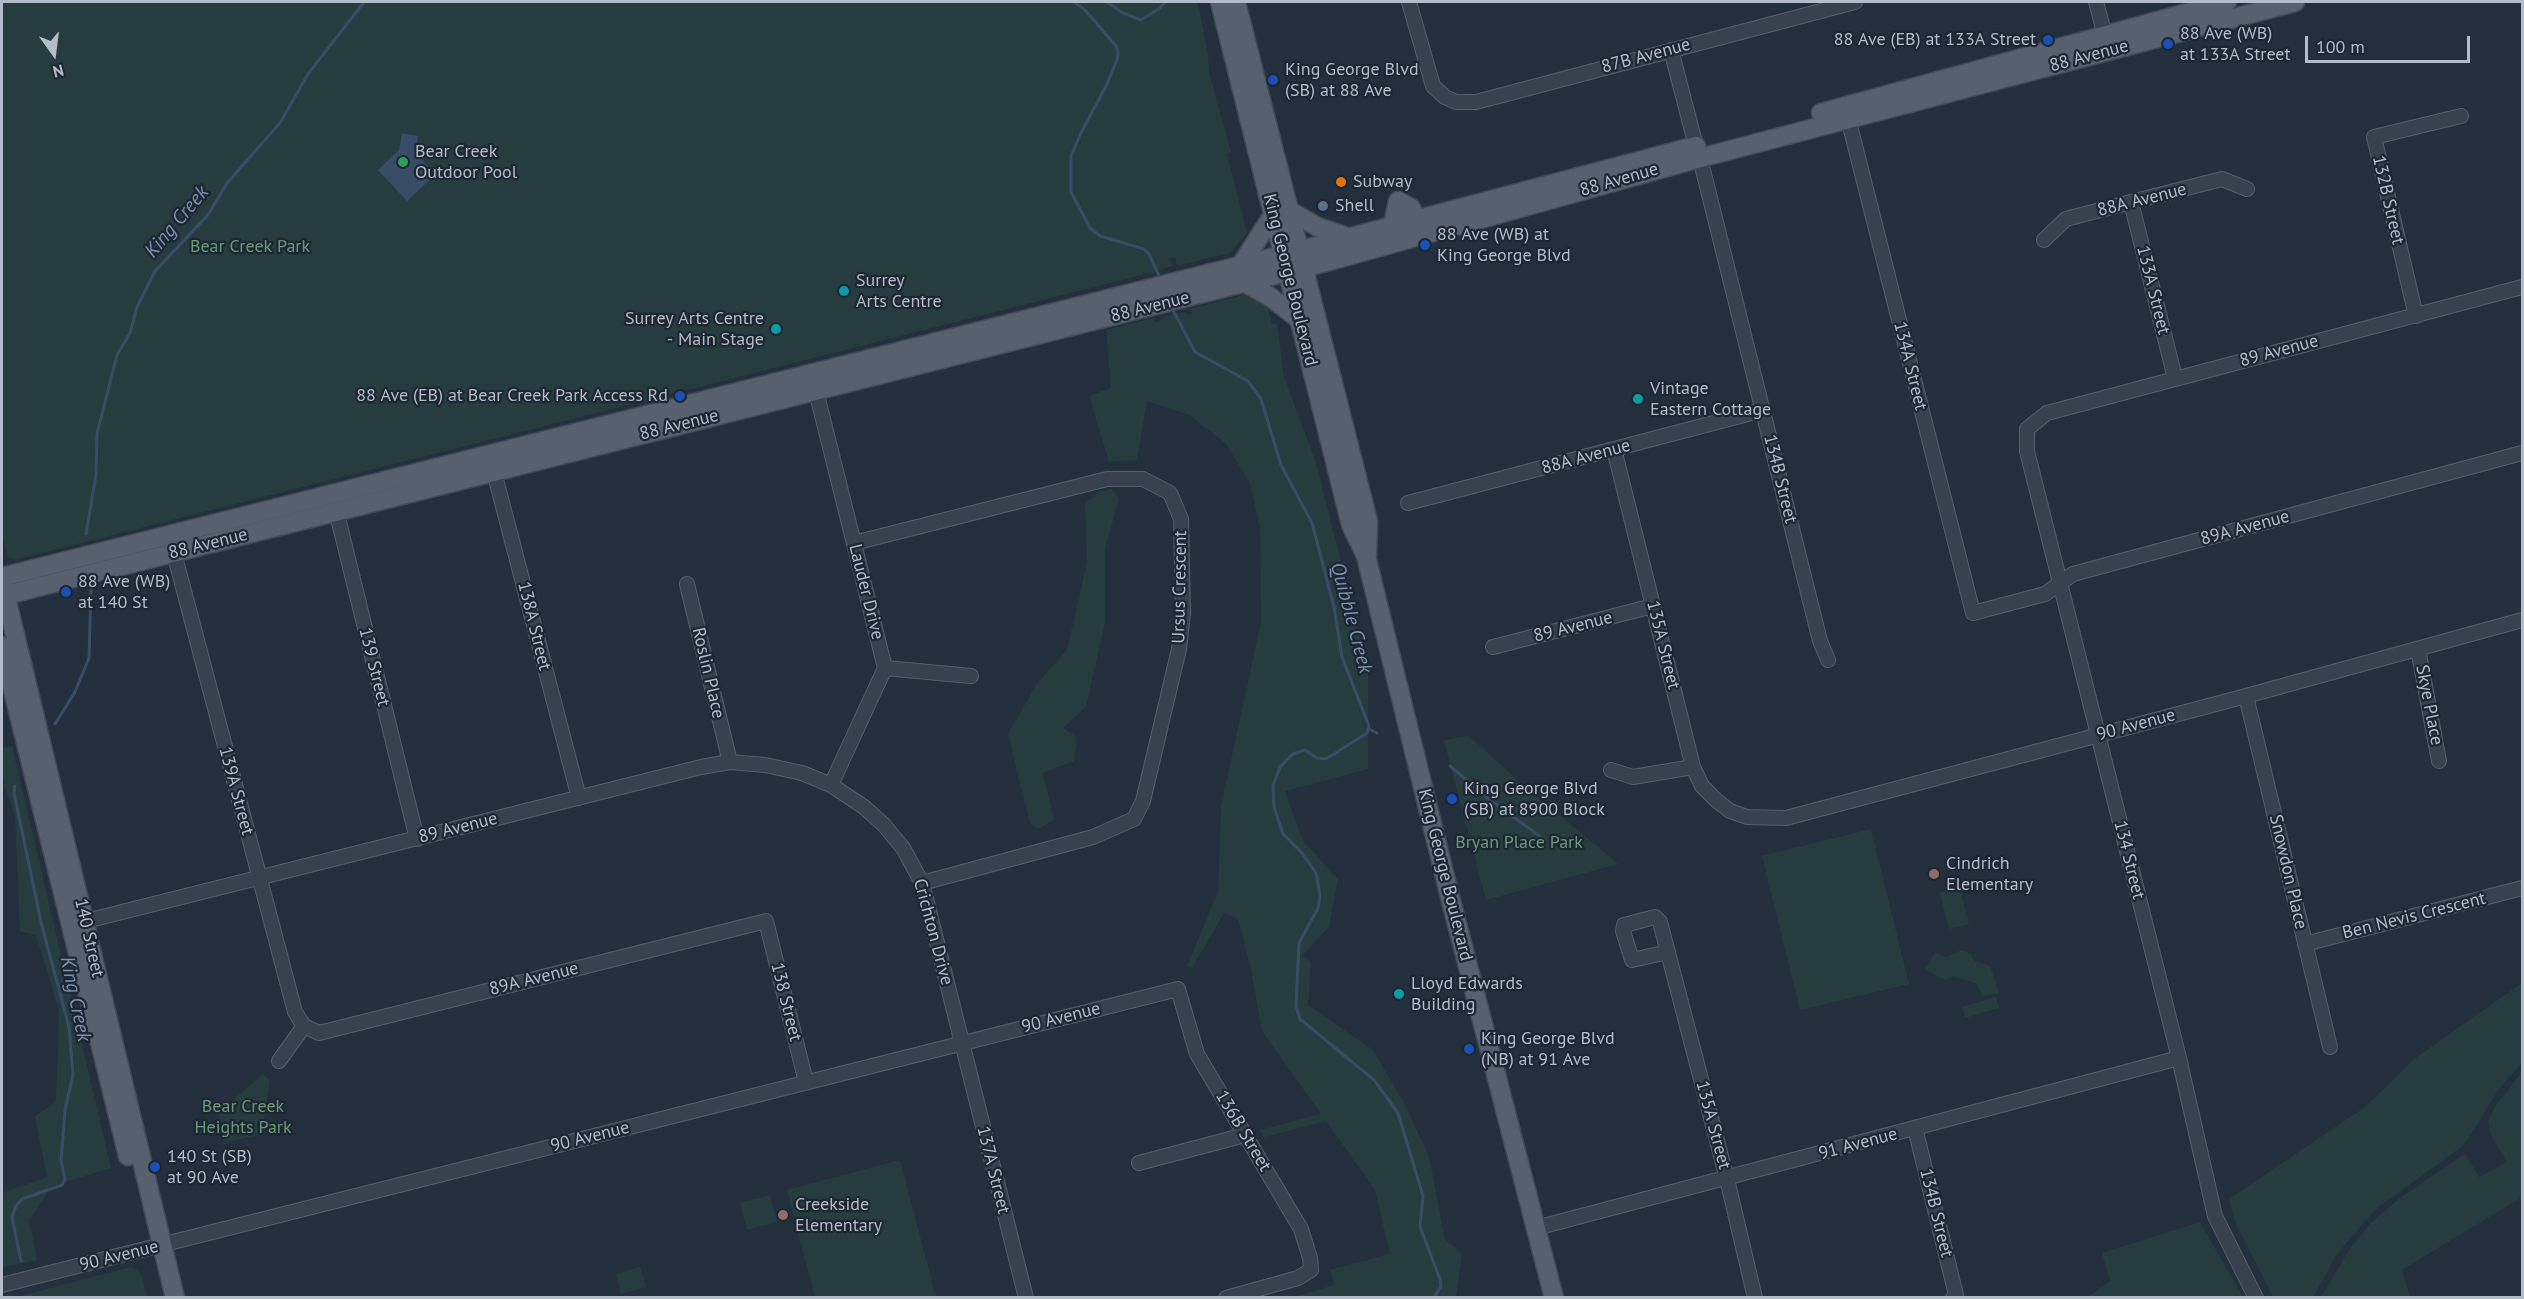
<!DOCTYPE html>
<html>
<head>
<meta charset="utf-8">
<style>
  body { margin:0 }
  #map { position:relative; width:2524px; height:1299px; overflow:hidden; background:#242f3e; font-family:"PT Sans",sans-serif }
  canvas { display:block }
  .frame { position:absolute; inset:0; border:3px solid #b4bcc9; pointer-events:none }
  .north { position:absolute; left:24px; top:24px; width:60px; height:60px; -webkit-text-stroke:4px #1d2633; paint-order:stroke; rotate:166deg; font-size:16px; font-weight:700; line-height:24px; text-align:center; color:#b4bcc9 }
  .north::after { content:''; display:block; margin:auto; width:21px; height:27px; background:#b4bcc9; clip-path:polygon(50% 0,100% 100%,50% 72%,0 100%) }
  .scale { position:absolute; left:2305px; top:36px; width:165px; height:27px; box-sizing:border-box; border:3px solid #b4bcc9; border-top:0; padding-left:8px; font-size:18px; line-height:21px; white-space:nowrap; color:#b4bcc9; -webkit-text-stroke:4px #1d2633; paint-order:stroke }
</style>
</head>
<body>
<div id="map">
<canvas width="2524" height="1299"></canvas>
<div class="frame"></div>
<div class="north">N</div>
<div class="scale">100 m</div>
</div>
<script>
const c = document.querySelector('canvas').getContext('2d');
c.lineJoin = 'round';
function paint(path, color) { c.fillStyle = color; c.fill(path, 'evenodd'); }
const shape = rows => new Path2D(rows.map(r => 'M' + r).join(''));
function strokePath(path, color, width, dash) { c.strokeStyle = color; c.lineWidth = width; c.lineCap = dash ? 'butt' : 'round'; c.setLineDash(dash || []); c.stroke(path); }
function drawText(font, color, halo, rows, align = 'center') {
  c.font = font + ' "PT Sans",sans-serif'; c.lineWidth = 4.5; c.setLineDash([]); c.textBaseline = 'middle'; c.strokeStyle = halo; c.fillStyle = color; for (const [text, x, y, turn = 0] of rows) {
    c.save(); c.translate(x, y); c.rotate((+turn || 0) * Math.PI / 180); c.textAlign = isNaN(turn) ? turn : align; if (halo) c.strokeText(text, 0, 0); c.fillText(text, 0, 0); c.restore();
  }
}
const green = shape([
  [2,2,1198,2,1208,55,1209,72,1231,152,1227,154,1247,233,1230,253,1177,266,1175,257,1168,259,1173,265,1152,274,1142,272,1142,275,14,560,8,557,2,533],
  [1244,295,1267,305,1272,324,1277,324,1284,377,1316,463,1368,669,1368,769,1285,791,1303,841,1338,879,1329,927,1302,956,1311,962,1308,1005,1373,1050,1403,1101,1429,1156,1445,1240,1462,1254,1456,1297,1294,1297,1334,1285,1330,1270,1390,1254,1375,1190,1326,1121,1264,1137,1260,1130,1321,1114,1262,1031,1251,969,1238,919,1224,913,1192,968,1187,966,1218,892,1221,806,1261,622,1260,528,1250,483,1226,444,1190,415,1147,401,1137,460,1109,462,1089,396,1111,388,1106,330,1154,318,1155,323,1173,313,1185,313,1188,315,1192,314,1190,309],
  [1111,489,1119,498,1105,549,1105,623,1086,707,1063,728,1077,737,1074,761,1043,773,1054,820,1038,829,1030,824,1008,734,1036,685,1067,650,1087,562,1085,503,1100,492],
  [1468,735,1522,784,1618,864,1486,900,1444,741],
  [12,746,111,1168,52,1186,29,1220,37,1260,2,1267,2,1193,47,1177,35,1116,56,1102,59,1010,36,935,20,931,15,816,2,778,2,748],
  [1871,829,1909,984,1800,1010,1762,856],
  [1960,888,1969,924,1949,929,1940,893],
  [1962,950,1971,954,1974,961,1990,966,1999,993,1983,996,1977,984,1954,976,1945,980,1925,969,1935,953,1946,957],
  [2522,983,2522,1063,2498,1090,2464,1145,2376,1209,2337,1254,2313,1297,2273,1297,2236,1224,2229,1199,2365,1107,2414,1059],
  [1996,997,1999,1008,1965,1018,1962,1007],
  [2522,1072,2522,1197,2402,1270,2410,1297,2321,1297,2351,1247,2372,1222,2400,1198,2465,1154,2479,1177,2507,1162,2491,1135,2488,1120,2497,1104],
  [263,1074,270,1080,262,1134,224,1143,218,1113],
  [900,1160,936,1297,815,1297,787,1190],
  [770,1195,777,1222,747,1230,740,1203],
  [2200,1222,2243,1297,2088,1297,2110,1281,2102,1253],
  [131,1267,141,1273,147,1297,16,1297],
  [640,1267,646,1287,621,1294,616,1274]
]);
const water = shape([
  [402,133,418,136,415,153,436,174,407,201,378,170,399,150]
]);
const stream = shape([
  [1074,2,1085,10,1116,46,1118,52,1117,60,1107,84,1081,133,1071,156,1071,192,1090,228,1100,236,1144,249,1149,254,1161,280],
  [1107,2,1123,13,1141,20,1160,8,1165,2],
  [1172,308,1195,352,1248,381,1261,399,1281,465,1312,523,1334,607,1342,657,1369,726,1367,733,1326,759,1317,758,1305,750,1293,754,1280,767,1273,786,1274,807,1283,834,1302,853,1316,873,1320,896,1318,908,1299,943,1296,1006,1300,1019,1374,1080,1398,1113,1423,1196,1420,1227,1440,1279,1441,1286,1434,1298],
  [86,534,96,475,97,434,117,355,130,333,137,307,155,271,208,215,227,183,280,123,308,74,364,2],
  [55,724,75,692,89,658,91,590],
  [1369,729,1377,733],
  [1450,766,1490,800,1545,840],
  [15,786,14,793,41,922,69,1027,73,1075,65,1110,61,1161,65,1179,62,1185,22,1199,16,1206,12,1217,21,1261],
  [31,1297,31,1298]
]);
const minor = shape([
  [1409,2,1433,86,1445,97,1456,102,1476,102,1855,2],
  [2096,2,2107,43],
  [1671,50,1696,146],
  [1848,118,1973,613,2045,594,2073,574,2522,453],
  [1700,158,1820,641,1828,660],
  [2131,202,2175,378],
  [2044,240,2066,219,2131,202,2222,179,2247,189],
  [2416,316,2374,137,2461,116],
  [816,391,885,668,831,785],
  [1614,449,1693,767,1702,786,1716,800,1730,811,1747,817,1786,818,2246,696,2522,620],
  [492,464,579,798],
  [334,502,417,839],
  [1408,503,1763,410],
  [854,543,1107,479,1143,479,1170,493,1181,519,1183,613,1179,649,1143,801,1134,819,1093,837,922,883],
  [174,553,295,1012,304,1026,319,1033,766,921,806,1082],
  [687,584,730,762],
  [1493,647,1653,606],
  [2418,649,2439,761],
  [885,668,971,676],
  [2246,696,2330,1047],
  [1611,770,1633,777,1693,767],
  [86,921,701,767,730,762,765,765,802,773,831,785,864,807,884,825,903,848,922,883,1026,1298],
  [2305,944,2522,888],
  [1668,952,1632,960,1623,931,1624,925,1655,917,1660,922,1727,1179,1755,1298],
  [279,1061,304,1026],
  [1915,1128,1956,1295,1953,1298],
  [1139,1163,1245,1135],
  [1536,1228,2179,1058],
  [2,1285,1178,989,1197,1054,1301,1229,1310,1258,1311,1270,1298,1278,1226,1298],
  [2256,1298,2215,1216,2179,1058,2027,451,2027,429,2047,413,2522,287]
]);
const major = shape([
  [1220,2,1351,525,1366,556,1450,897,1554,1298],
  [1236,2,1368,521,1367,555],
  [1821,113,2227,2],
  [1290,211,1318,227,1347,237],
  [1393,225,1398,201,1411,208,1417,219],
  [1241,265,1273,215],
  [1245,283,1269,296,1300,320],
  [2,577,1283,255,1696,146],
  [3,585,175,1298],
  [2,596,1326,262,1700,158,2295,2],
  [2,646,128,1156]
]);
const markers = [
  [2048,40,6,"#1a4fb4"],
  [2168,44,6,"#1a4fb4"],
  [1273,80,6,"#1a4fb4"],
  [403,162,6,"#2e9e5b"],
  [1341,182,6,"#e8710a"],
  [1323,206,6,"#5c6f8a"],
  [1425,245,6,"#1a4fb4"],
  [844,291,6,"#0f9aa8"],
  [776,329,6,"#0f9aa8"],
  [680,396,6,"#1a4fb4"],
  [1638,399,6,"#0f9aa8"],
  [66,592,6,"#1a4fb4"],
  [1452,799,6,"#1a4fb4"],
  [1934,874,6,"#8d6e63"],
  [1399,994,6,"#0f9aa8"],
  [1469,1049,6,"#1a4fb4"],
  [155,1167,6,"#1a4fb4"],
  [783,1215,6,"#8d6e63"]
];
const poiNames = [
  ["88 Ave (WB)",2180,34],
  ["at 133A Street",2180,55],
  ["88 Ave (EB) at 133A Street",2036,40,"right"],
  ["King George Blvd",1285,70],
  ["(SB) at 88 Ave",1285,91],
  ["Bear Creek",415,152],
  ["Outdoor Pool",415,173],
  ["Subway",1353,182],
  ["Shell",1335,206],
  ["88 Ave (WB) at",1437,235],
  ["King George Blvd",1437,256],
  ["Surrey",856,281],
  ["Arts Centre",856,302],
  ["Surrey Arts Centre",764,319,"right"],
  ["- Main Stage",764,340,"right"],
  ["Vintage",1650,389],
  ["Eastern Cottage",1650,410],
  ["88 Ave (EB) at Bear Creek Park Access Rd",668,396,"right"],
  ["88 Ave (WB)",78,582],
  ["at 140 St",78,603],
  ["King George Blvd",1464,789],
  ["(SB) at 8900 Block",1464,810],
  ["Cindrich",1946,864],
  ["Elementary",1946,885],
  ["Lloyd Edwards",1411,984],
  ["Building",1411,1005],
  ["King George Blvd",1481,1039],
  ["(NB) at 91 Ave",1481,1060],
  ["140 St (SB)",167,1157],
  ["at 90 Ave",167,1178],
  ["Creekside",795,1205],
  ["Elementary",795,1226]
];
const streetNames = [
  ["87B Avenue",1646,56,-15],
  ["88 Avenue",2089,56,-15],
  ["88 Avenue",1619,180,-16],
  ["88A Avenue",2142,200,-14],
  ["132B Street",2388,200,77],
  ["King George Boulevard",1290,280,76],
  ["133A Street",2153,290,76],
  ["88 Avenue",1150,307,-14],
  ["89 Avenue",2279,351,-15],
  ["134A Street",1910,366,76],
  ["88 Avenue",679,425,-14],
  ["88A Avenue",1586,457,-15],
  ["134B Street",1780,479,76],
  ["89A Avenue",2245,528,-15],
  ["88 Avenue",208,544,-14],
  ["Ursus Crescent",1180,587,-89],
  ["Lauder Drive",866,592,76],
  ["138A Street",534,626,76],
  ["89 Avenue",1573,627,-14],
  ["135A Street",1663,645,76],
  ["139 Street",374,667,76],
  ["Roslin Place",708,673,77],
  ["Skye Place",2429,705,79],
  ["90 Avenue",2136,725,-15],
  ["139A Street",236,791,75],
  ["89 Avenue",458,828,-14],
  ["134 Street",2129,860,76],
  ["Snowdon Place",2288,872,77],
  ["King George Boulevard",1445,875,76],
  ["Ben Nevis Crescent",2414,916,-14],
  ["Crichton Drive",933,932,75],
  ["140 Street",89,938,77],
  ["89A Avenue",534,979,-14],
  ["138 Street",786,1002,76],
  ["90 Avenue",1061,1018,-14],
  ["135A Street",1713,1125,75],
  ["136B Street",1243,1131,59],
  ["90 Avenue",590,1137,-14],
  ["91 Avenue",1858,1144,-15],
  ["137A Street",993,1170,76],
  ["134B Street",1936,1213,76],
  ["90 Avenue",119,1256,-14]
];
const parkNames = [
  ["Bear Creek Park",250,247],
  ["Bryan Place Park",1519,843],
  ["Bear Creek",243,1107],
  ["Heights Park",243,1128]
];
const waterNames = [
  ["King Creek",177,222,-50],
  ["Quibble Creek",1351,618,75],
  ["King Creek",75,999,78]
];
paint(green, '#263c3f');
paint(water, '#394c67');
strokePath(stream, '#394c67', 3);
strokePath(minor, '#565f6c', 16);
strokePath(major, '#414a57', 21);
strokePath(minor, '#38414e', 14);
strokePath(major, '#56606e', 18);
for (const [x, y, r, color] of markers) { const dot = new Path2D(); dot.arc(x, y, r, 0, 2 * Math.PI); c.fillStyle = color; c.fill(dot); strokePath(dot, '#1d2633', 2); }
drawText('18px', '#b4bcc9', '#1d2633', poiNames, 'left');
drawText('18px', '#b4bcc9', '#1d2633', streetNames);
drawText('18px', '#6b9a76', '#1d2633', parkNames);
drawText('italic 20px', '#7c92b1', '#1d2633', waterNames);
</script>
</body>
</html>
